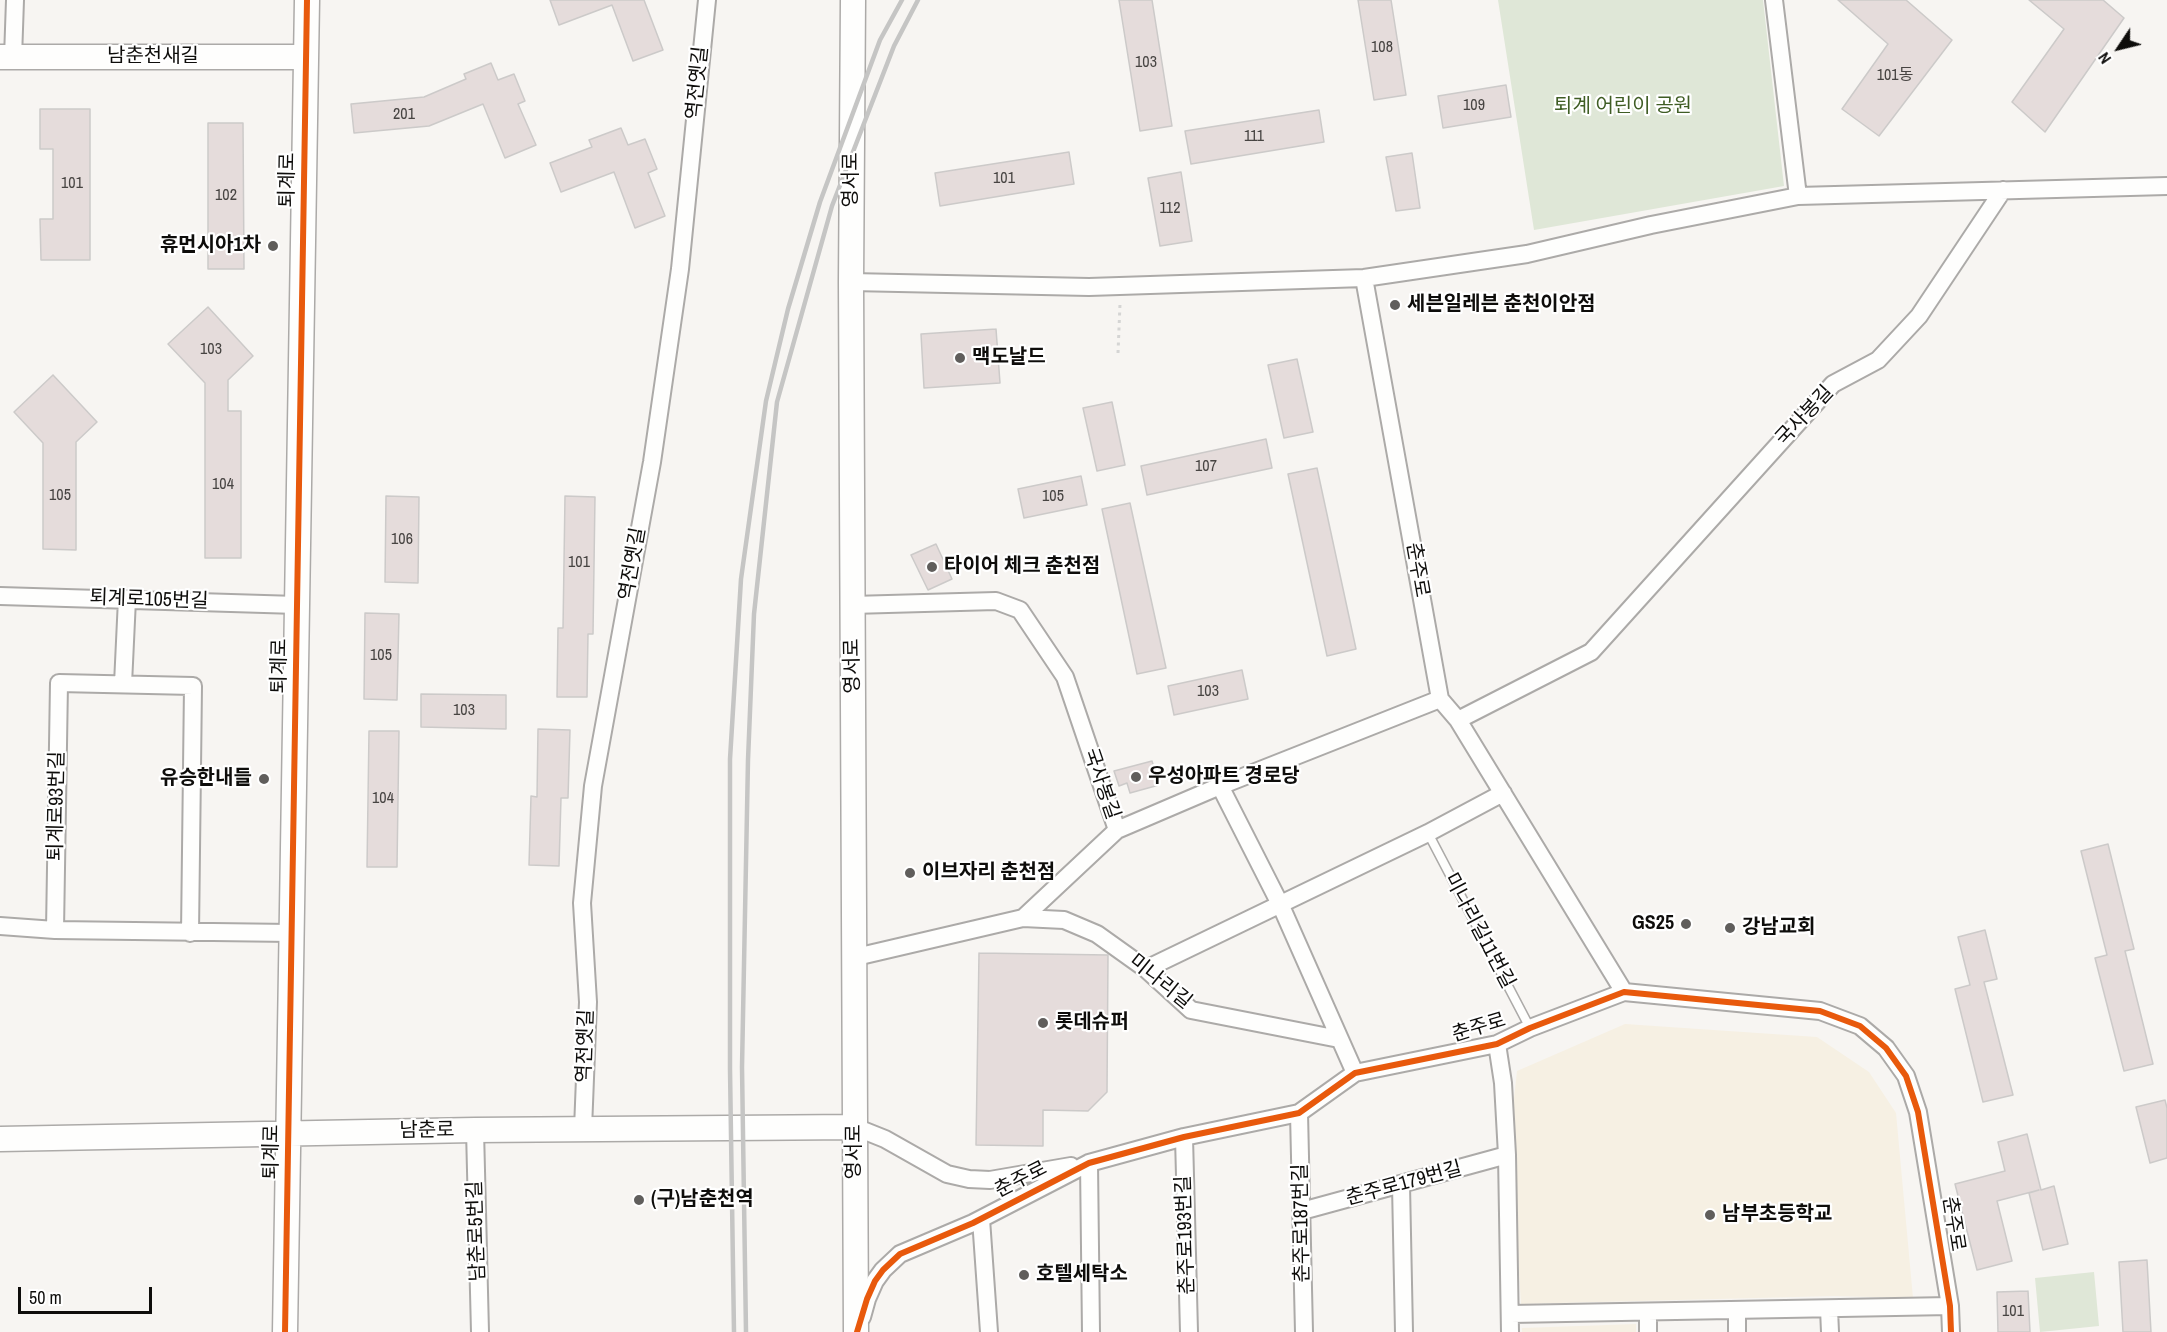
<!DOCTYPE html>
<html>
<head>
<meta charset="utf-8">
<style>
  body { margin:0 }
  #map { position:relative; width:2167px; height:1332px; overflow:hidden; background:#f7f5f2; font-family:"Archivo Narrow",sans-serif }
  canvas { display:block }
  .north { position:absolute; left:2089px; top:18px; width:60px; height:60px; -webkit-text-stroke:4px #fff; paint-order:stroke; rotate:235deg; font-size:16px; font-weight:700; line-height:24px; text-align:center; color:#0e0d0b }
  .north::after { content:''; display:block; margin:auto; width:21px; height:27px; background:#0e0d0b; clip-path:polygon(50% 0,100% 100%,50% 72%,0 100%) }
  .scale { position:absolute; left:18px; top:1287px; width:134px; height:27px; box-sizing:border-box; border:3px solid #0e0d0b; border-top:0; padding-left:8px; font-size:18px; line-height:21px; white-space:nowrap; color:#0e0d0b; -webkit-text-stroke:4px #fff; paint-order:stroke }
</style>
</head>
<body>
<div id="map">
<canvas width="2167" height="1332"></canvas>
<div class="north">N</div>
<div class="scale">50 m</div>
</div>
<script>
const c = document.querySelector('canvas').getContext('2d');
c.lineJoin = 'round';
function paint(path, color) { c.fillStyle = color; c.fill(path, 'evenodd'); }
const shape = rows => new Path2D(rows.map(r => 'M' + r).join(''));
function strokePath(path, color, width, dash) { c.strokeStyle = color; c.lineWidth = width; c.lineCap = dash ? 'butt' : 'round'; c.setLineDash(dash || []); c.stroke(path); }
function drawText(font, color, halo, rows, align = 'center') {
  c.font = font + ' "Archivo Narrow","Noto Sans KR",sans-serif'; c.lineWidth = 4.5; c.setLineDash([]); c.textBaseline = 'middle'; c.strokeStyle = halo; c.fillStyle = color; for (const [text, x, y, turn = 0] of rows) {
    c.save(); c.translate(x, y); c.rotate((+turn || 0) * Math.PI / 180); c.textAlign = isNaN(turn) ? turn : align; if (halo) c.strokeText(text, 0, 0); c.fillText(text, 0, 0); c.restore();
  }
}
const education = shape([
  [1625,1024,1817,1037,1869,1072,1896,1113,1913,1298,1834,1296,1521,1304,1510,1135,1517,1071],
  [1636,1324,1636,1332,1522,1332,1522,1328]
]);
const green = shape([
  [1498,0,1763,0,1784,186,1534,230],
  [2094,1272,2099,1326,2040,1332,2035,1278]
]);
const building = shape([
  [550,0,644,0,663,50,633,61,612,5,559,25,550,0],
  [1119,0,1152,0,1172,126,1140,131,1119,0],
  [1358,0,1391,0,1406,95,1374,100,1358,0],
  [1838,0,1906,0,1952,40,1879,136,1842,109,1888,44,1838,0],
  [2029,0,2103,0,2124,18,2045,132,2012,102,2064,29,2029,0],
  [491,63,498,80,514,74,525,101,518,104,536,145,505,158,483,104,429,126,354,133,351,104,424,97,466,79,464,74,491,63],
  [1506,85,1511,117,1443,128,1438,96,1506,85],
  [40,109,90,109,90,260,41,260,40,219,53,219,53,149,40,149,40,109],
  [1319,110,1324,142,1191,164,1185,131,1319,110],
  [208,123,243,123,244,269,208,269,208,123],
  [621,128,628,145,645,139,657,169,648,173,665,216,635,228,614,172,561,192,550,163,592,147,589,140,621,128],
  [1069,152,1074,184,940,206,935,173,1069,152],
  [1412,153,1420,208,1396,211,1386,157,1412,153],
  [1181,172,1192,241,1160,246,1148,178,1181,172],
  [208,307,253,356,228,380,228,411,241,411,241,558,205,558,205,383,168,344,208,307],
  [996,329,1000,383,924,388,921,334,996,329],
  [1297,359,1313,432,1284,438,1268,365,1297,359],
  [53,375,97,422,76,442,76,550,43,549,43,443,14,412,53,375],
  [1112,402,1125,465,1097,471,1083,408,1112,402],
  [1266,439,1272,468,1147,495,1141,466,1266,439],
  [1317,468,1356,649,1327,656,1288,474,1317,468],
  [1081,476,1087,505,1024,518,1018,489,1081,476],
  [386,496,419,497,418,583,385,582,386,496],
  [565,496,595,497,593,634,588,634,587,697,557,697,558,628,563,628,565,496],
  [1130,503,1166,668,1137,674,1102,509,1130,503],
  [936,544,952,579,928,590,911,555,936,544],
  [365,613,399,614,397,700,364,699,365,613],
  [1242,670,1248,699,1174,715,1168,686,1242,670],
  [421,694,506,695,506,729,421,727,421,694],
  [538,729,570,730,568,798,561,798,559,866,529,865,531,796,537,797,538,729],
  [369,731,399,731,397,867,367,867,369,731],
  [1152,761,1159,785,1130,793,1127,783,1119,786,1114,771,1152,761],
  [2108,844,2134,949,2125,951,2153,1064,2124,1071,2095,958,2107,955,2081,851,2108,844],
  [1985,930,1997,979,1984,982,2013,1095,1983,1102,1955,989,1970,985,1958,937,1985,930],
  [979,953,1108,955,1107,1092,1088,1111,1043,1110,1043,1146,976,1145,979,953],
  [2165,1100,2167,1108,2167,1158,2150,1163,2136,1107,2165,1100],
  [2027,1134,2041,1190,2054,1186,2068,1244,2043,1250,2029,1193,2039,1190,1997,1201,2012,1261,1977,1270,1955,1184,2005,1171,1998,1142,2027,1134],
  [2147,1260,2151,1332,2123,1332,2119,1262,2147,1260],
  [2028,1291,2030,1332,1998,1332,1997,1292,2028,1291]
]);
const path = shape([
  [1118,353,1120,304]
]);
const lane = shape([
  [1428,833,1530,1028]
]);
const street = shape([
  [1774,0,1798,196],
  [13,58,15,0],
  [1364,278,1440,699,1458,720,1624,992],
  [851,282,1089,287,1364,278,1527,254,1651,225,1798,196,2167,186],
  [0,596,297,605],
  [852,605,996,601,1020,610,1065,677,1117,830],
  [123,684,127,599],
  [1458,720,1591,652,1833,384,1878,360,1919,316,2003,190],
  [1220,786,1281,906,1355,1073],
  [1023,918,1064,920,1097,934,1146,969,1191,1010,1339,1039],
  [0,926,55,930,292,933],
  [55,930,59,683,193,686,190,933],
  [856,957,1023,918,1117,830,1220,786,1440,699],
  [1146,969,1428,833,1503,793],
  [1497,1044,1503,1083,1507,1155,1510,1332],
  [1299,1113,1304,1332],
  [855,1127,885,1139,947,1174,969,1179,990,1180,1071,1166],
  [583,1129,588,1002,582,903,593,786,652,462,680,269,707,0],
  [475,1130,480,1332],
  [1184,1137,1189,1332],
  [1089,1163,1091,1332],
  [1401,1185,1404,1332],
  [1302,1211,1507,1155],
  [981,1219,989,1332],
  [1829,1309,1830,1332],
  [1511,1314,1950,1306],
  [862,1317,867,1299,875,1281,883,1270,900,1254,973,1223,1089,1163,1184,1137,1299,1113,1355,1073,1497,1044,1530,1028,1624,992,1820,1011,1860,1026,1886,1048,1906,1076,1918,1112,1950,1306,1951,1332],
  [1648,1332,1648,1312],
  [1737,1332,1737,1310]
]);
const secondary = shape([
  [853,0,851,282,856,1332],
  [0,57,306,57],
  [0,1139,475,1130,855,1127],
  [285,1332,307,0]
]);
const rail = shape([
  [734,1332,730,1069,730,759,741,579,766,401,788,309,820,202,880,40,902,0],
  [746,1332,742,1067,748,760,754,614,777,402,832,206,894,46,918,0]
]);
const cycleway = shape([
  [285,1332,307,0],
  [857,1332,867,1299,875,1281,883,1270,900,1254,973,1223,1089,1163,1184,1137,1299,1113,1355,1073,1497,1044,1530,1028,1624,992,1820,1011,1860,1026,1886,1048,1906,1076,1918,1112,1950,1306,1951,1332]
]);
const markers = [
  [273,246,6,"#605e5c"],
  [1395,305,6,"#605e5c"],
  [960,358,6,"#605e5c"],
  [932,567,6,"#605e5c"],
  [1136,777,6,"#605e5c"],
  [264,779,6,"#605e5c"],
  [910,873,6,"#605e5c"],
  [1686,924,6,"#605e5c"],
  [1730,928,6,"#605e5c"],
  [1043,1023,6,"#605e5c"],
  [639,1200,6,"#605e5c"],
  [1710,1215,6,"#605e5c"],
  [1024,1275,6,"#605e5c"]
];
const numberNames = [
  ["108",1382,48],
  ["103",1146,63],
  ["101동",1895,76],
  ["109",1474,106],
  ["201",404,115],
  ["111",1254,137],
  ["101",1004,179],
  ["101",72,184],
  ["102",226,196],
  ["112",1170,209],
  ["103",211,350],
  ["107",1206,467],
  ["104",223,485],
  ["105",60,496],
  ["105",1053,497],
  ["106",402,540],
  ["101",579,563],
  ["105",381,656],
  ["103",1208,692],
  ["103",464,711],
  ["104",383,799],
  ["101",2013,1312]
];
const streetNames = [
  ["남춘천새길",153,57],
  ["역전옛길",698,83,-84],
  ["퇴계로",288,180,-89],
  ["영서로",852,180,-90],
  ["국사봉길",1805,416,-47],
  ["역전옛길",633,564,-80],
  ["춘주로",1417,570,80],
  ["퇴계로105번길",149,600,2],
  ["퇴계로",280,666,-89],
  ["영서로",853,666,-91],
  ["국사봉길",1101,784,71],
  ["퇴계로93번길",57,806,-89],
  ["미나리길11번길",1479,931,62],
  ["미나리길",1160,982,39],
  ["춘주로",1479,1028,-17],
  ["역전옛길",586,1046,-88],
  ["남춘로",427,1131,-1],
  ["퇴계로",272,1152,-89],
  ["영서로",855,1152,-90],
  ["춘주로",1021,1180,-27],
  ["춘주로179번길",1404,1184,-15],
  ["춘주로187번길",1302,1223,-91],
  ["춘주로",1953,1224,81],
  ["남춘로5번길",477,1231,-92],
  ["춘주로193번길",1186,1235,-92]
];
const parkNames = [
  ["퇴계 어린이 공원",1623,107]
];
const poiNames = [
  ["휴먼시아1차",261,246,"right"],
  ["세븐일레븐 춘천이안점",1407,305],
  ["맥도날드",972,358],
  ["타이어 체크 춘천점",944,567],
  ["우성아파트 경로당",1148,777],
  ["유승한내들",252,779,"right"],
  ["이브자리 춘천점",922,873],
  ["GS25",1674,924,"right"],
  ["강남교회",1742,928],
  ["롯데슈퍼",1055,1023],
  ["(구)남춘천역",651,1200],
  ["남부초등학교",1722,1215],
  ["호텔세탁소",1036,1275]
];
paint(education, '#f6f0e3');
paint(green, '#dfe7d7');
paint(building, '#e5dcdb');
strokePath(building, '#cccac9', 1.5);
strokePath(lane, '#acaaa8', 11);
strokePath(street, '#acaaa8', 20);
strokePath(secondary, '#acaaa8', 27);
strokePath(path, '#d5d5d4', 3, [3, 4.5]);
strokePath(lane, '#fefefd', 8);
strokePath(street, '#fefefd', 16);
strokePath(secondary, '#fefefd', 24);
strokePath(rail, '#c5c5c4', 4.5);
strokePath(cycleway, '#e8590c', 6);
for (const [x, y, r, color] of markers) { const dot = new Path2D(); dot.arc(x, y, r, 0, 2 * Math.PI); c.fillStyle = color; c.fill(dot); strokePath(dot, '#fff', 2); }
drawText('16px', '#474442', null, numberNames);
drawText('20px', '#0e0d0b', '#fff', streetNames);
drawText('20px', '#3f5d24', '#fff', parkNames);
drawText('bold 20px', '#0e0d0b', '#fff', poiNames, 'left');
</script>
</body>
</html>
